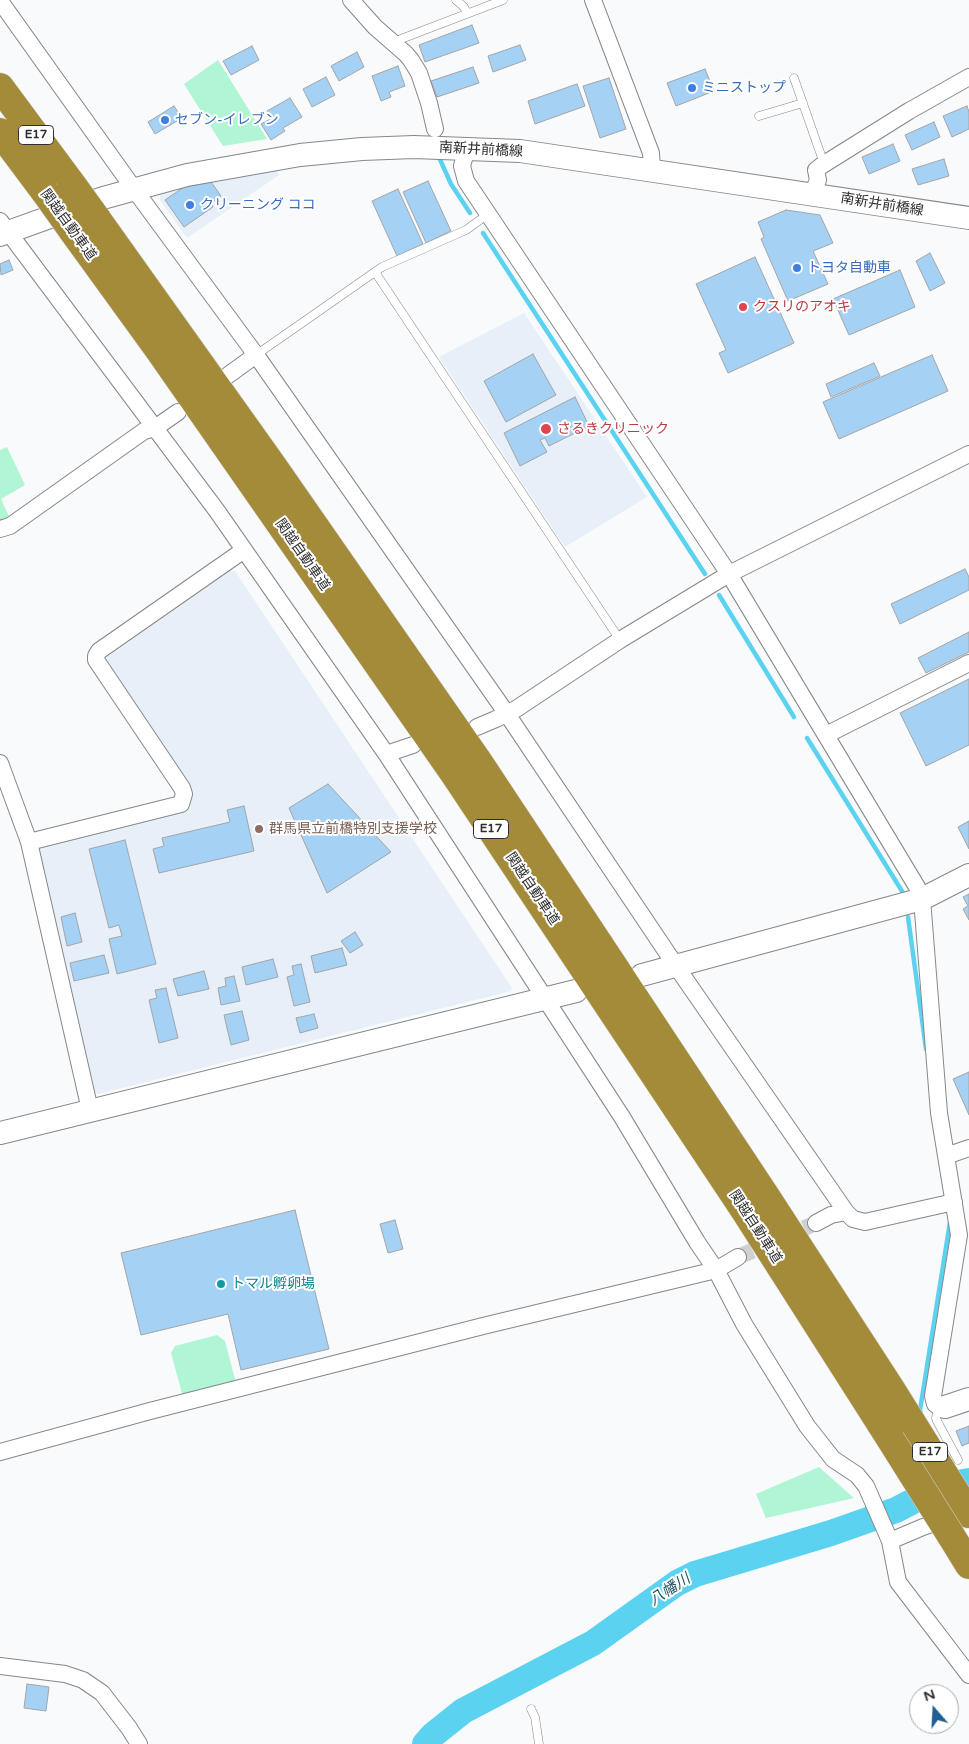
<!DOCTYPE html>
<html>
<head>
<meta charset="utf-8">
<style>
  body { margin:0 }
  #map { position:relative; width:969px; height:1744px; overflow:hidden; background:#f8fafc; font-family:"Varela Round",sans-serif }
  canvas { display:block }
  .north { position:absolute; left:909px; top:1684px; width:50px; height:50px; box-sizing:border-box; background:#fff; border:1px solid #ababac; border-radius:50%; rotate:341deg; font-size:14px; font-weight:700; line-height:20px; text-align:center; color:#2d2e2f }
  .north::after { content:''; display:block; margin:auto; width:18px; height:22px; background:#205e94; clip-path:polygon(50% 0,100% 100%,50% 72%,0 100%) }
</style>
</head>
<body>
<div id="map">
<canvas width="969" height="1744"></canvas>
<div class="north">N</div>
</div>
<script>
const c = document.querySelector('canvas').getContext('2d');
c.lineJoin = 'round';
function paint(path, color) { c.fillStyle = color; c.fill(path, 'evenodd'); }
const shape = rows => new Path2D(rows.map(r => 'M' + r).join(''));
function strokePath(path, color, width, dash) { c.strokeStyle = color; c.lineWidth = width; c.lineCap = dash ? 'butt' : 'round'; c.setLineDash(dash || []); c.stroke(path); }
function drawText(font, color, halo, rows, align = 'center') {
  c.font = font + ' "Varela Round","Noto Sans JP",sans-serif'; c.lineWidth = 4; c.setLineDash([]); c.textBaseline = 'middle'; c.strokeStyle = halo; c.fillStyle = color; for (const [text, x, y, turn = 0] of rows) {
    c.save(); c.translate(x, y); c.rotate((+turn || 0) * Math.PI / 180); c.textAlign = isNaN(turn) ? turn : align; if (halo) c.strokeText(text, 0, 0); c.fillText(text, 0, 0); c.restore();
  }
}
const built = shape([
  [276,169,279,175,187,238,160,200,160,192],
  [524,313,647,497,565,547,439,357],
  [231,570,235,571,512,988,511,991,98,1094,94,1092,35,851,39,845,185,812,193,794,105,664,106,658]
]);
const green = shape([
  [218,60,267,139,223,146,184,84],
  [7,447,25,485,1,499,11,521,0,527,0,450],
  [217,1335,225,1341,236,1383,183,1397,171,1353,175,1346],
  [819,1467,854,1498,766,1518,756,1494]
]);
const stream = shape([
  [438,155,451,184,470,213],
  [483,233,705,574],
  [719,595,794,717],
  [807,738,905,896],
  [908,917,926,1049],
  [921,1414,920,1410,950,1222]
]);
const river = shape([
  [425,1744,433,1735,463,1711,593,1643,677,1583,695,1574,831,1533,896,1510,942,1486,969,1481]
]);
const building = shape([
  [472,25,479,43,425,62,419,45,472,25],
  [520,45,526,60,493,72,488,56,520,45],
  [252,46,259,60,231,75,223,61,252,46],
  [357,52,364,67,339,81,331,66,357,52],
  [398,66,405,86,389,92,391,97,381,101,372,76,398,66],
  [473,67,479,83,437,97,431,81,473,67],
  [705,69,714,91,676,106,667,83,705,69],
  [326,77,335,95,312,107,303,89,326,77],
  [609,78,626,129,600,138,583,86,609,78],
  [577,84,585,106,535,124,528,101,577,84],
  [290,98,302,117,283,128,285,131,271,140,261,124,272,118,267,111,290,98],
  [174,106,182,118,155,134,148,122,174,106],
  [967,106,969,112,969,129,952,137,943,116,967,106],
  [934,122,940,137,912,150,905,135,934,122],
  [893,144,900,161,869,174,862,157,893,144],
  [944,159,949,176,918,185,912,169,944,159],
  [428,181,451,231,426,243,403,192,428,181],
  [211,182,221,196,211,203,213,207,184,227,165,200,184,187,211,182],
  [398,189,423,244,397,256,372,201,398,189],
  [786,210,820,215,833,243,813,251,828,284,788,301,761,239,764,237,758,222,786,210],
  [930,253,945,283,930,291,916,261,930,253],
  [755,257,794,343,728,373,719,353,726,350,696,284,755,257],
  [9,260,13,270,1,275,0,264,9,260],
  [900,270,915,307,849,335,833,299,900,270],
  [533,354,556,395,506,422,484,381,533,354],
  [932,355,948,391,839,439,823,402,932,355],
  [874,363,880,376,831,397,826,384,874,363],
  [575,397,589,426,549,446,545,438,540,440,547,452,520,466,504,433,575,397],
  [965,569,969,577,969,590,900,624,891,604,965,569],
  [969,632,969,652,926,673,918,658,969,632],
  [969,679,969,745,926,766,900,713,969,679],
  [328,784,391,852,327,893,289,808,328,784],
  [244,806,254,851,159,873,153,849,164,846,162,838,230,822,227,810,244,806],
  [969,821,969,849,958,827,969,821],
  [125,840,156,964,117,974,109,939,122,936,119,925,109,928,89,849,125,840],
  [969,894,969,920,963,909,968,906,963,897,969,894],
  [75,913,82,942,67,946,61,917,75,913],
  [355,932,363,945,350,953,341,941,355,932],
  [342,948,347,965,315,973,311,956,342,948],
  [104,955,109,973,74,981,70,963,104,955],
  [273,959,278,977,246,985,242,967,273,959],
  [301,964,310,1002,294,1006,287,977,294,975,292,966,301,964],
  [204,971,209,989,178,996,173,979,204,971],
  [234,976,240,1001,221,1005,218,988,226,986,225,978,234,976],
  [166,988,178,1038,159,1043,149,1000,157,998,155,990,166,988],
  [242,1011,249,1040,231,1045,224,1015,242,1011],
  [314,1014,318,1028,300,1033,296,1018,314,1014],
  [969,1072,969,1115,953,1079,969,1072],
  [295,1210,329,1349,241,1370,228,1314,141,1335,121,1253,295,1210],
  [395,1220,403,1249,388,1253,380,1224,395,1220],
  [969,1426,969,1443,962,1446,956,1431,969,1426],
  [27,1684,49,1687,46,1711,24,1708,27,1684]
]);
const streetTunnel = shape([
  [738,1257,816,1223]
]);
const lane = shape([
  [456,0,464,7,467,13],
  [401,39,503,0],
  [794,78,822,158,826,163],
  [759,116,803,103],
  [375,272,620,640],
  [256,355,382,267,466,230,488,214],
  [939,1407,936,1418,937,1421,958,1460],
  [531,1709,535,1717,539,1744]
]);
const street = shape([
  [351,0,375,27,406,54,411,60,419,73,429,103,435,129],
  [593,0,651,153,652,170],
  [0,1,134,189,256,355,507,714,676,966,846,1212,853,1219,865,1222,954,1202],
  [467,148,462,166,466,181,729,574,917,887,922,899,939,1113,959,1235,933,1396,935,1404,939,1407,945,1407],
  [812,194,818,180,816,170,821,166,909,111,969,77],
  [0,221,217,511,387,755,622,1117,697,1242,716,1270,744,1324,807,1426,833,1459,857,1475,866,1486,890,1541,898,1582,969,1675],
  [227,376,256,355],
  [0,529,10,526,144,431,155,428,178,412],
  [477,727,496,719,516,709,620,640,729,574,969,454],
  [826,735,969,663],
  [387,755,395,751,413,745],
  [0,763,29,842,90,1110],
  [29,842,181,804,184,794,182,788,96,660,96,656,99,651,244,550],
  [946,1156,969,1148],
  [816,1223,831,1215,846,1212],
  [0,1452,150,1411,483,1326,716,1270,738,1257],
  [890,1541,923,1527,949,1518],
  [0,1666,65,1674,83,1680,102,1693,129,1728,139,1744]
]);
const secondary = shape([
  [0,235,103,198,187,175,300,155,362,149,414,147,520,151,969,218],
  [642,975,922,899,969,875],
  [0,1133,576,991],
  [945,1407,969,1399]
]);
const highway = shape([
  [0,87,71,183],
  [0,132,45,192],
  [97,219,273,466,478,761,767,1198,891,1389,969,1514],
  [72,230,159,350,455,775,745,1211,891,1440],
  [950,1534,969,1565]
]);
const highwayBridge = shape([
  [71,183,97,219],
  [45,192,72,230],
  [891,1440,950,1534]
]);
const markers = [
  [692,88,5,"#3f7fe0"],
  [165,120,5,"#3f7fe0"],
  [190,205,5,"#3f7fe0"],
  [797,268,5,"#3f7fe0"],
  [743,307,5,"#e0444e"],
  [546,429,6,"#e0444e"],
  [259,829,5,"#8d6e63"],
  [221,1284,5,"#0f9aa8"]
];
const shields = [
  [36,135,35],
  [491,829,35],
  [930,1452,35]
];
const shieldNames = [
  ["E17",36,135],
  ["E17",491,829],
  ["E17",930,1452]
];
const shopNames = [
  ["ミニストップ",702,88],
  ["セブン-イレブン",175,120],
  ["クリーニング ココ",200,205],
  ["トヨタ自動車",807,268]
];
const streetNames = [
  ["南新井前橋線",481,150,3],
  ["南新井前橋線",882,205,9],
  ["関越自動車道",68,225,54],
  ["関越自動車道",302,555,55],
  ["関越自動車道",532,889,56],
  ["関越自動車道",755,1227,57]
];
const healthNames = [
  ["クスリのアオキ",753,307],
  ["さるきクリニック",557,429]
];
const educationNames = [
  ["群馬県立前橋特別支援学校",269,829]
];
const cultureNames = [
  ["トマル孵卵場",231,1284]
];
const waterNames = [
  ["八幡川",670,1590,-33]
];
paint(built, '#e7f0f8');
paint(green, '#b0f5d4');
strokePath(stream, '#5bd3f0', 4.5);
strokePath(river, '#5bd3f0', 26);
paint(building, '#a5d1f5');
strokePath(building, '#a3a5a7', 1);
strokePath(streetTunnel, '#cfd1d3', 16, [16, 8]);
strokePath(lane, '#858789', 9);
strokePath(street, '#858789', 18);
strokePath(secondary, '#858789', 24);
strokePath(highway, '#d5d5d5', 29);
strokePath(lane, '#fff', 8);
strokePath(street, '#fff', 16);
strokePath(secondary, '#fff', 22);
strokePath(highway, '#a48b39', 28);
strokePath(highwayBridge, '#d5d5d5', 29, []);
strokePath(highwayBridge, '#a48b39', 28);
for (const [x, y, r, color] of markers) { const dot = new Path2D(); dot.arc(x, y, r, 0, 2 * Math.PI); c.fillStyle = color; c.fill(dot); strokePath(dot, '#fff', 2); }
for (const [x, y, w] of shields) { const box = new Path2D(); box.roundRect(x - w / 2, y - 9.5, w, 19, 4); c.fillStyle = '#fff'; c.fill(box); strokePath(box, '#2d2e2f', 1); }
drawText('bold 12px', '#2d2e2f', null, shieldNames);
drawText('14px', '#366cbe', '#fff', shopNames, 'left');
drawText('14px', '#2d2e2f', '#fff', streetNames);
drawText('14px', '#be3a42', '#fff', healthNames, 'left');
drawText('14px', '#785e54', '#fff', educationNames, 'left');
drawText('14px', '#0d838f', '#fff', cultureNames, 'left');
drawText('italic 15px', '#245763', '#fff', waterNames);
</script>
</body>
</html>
